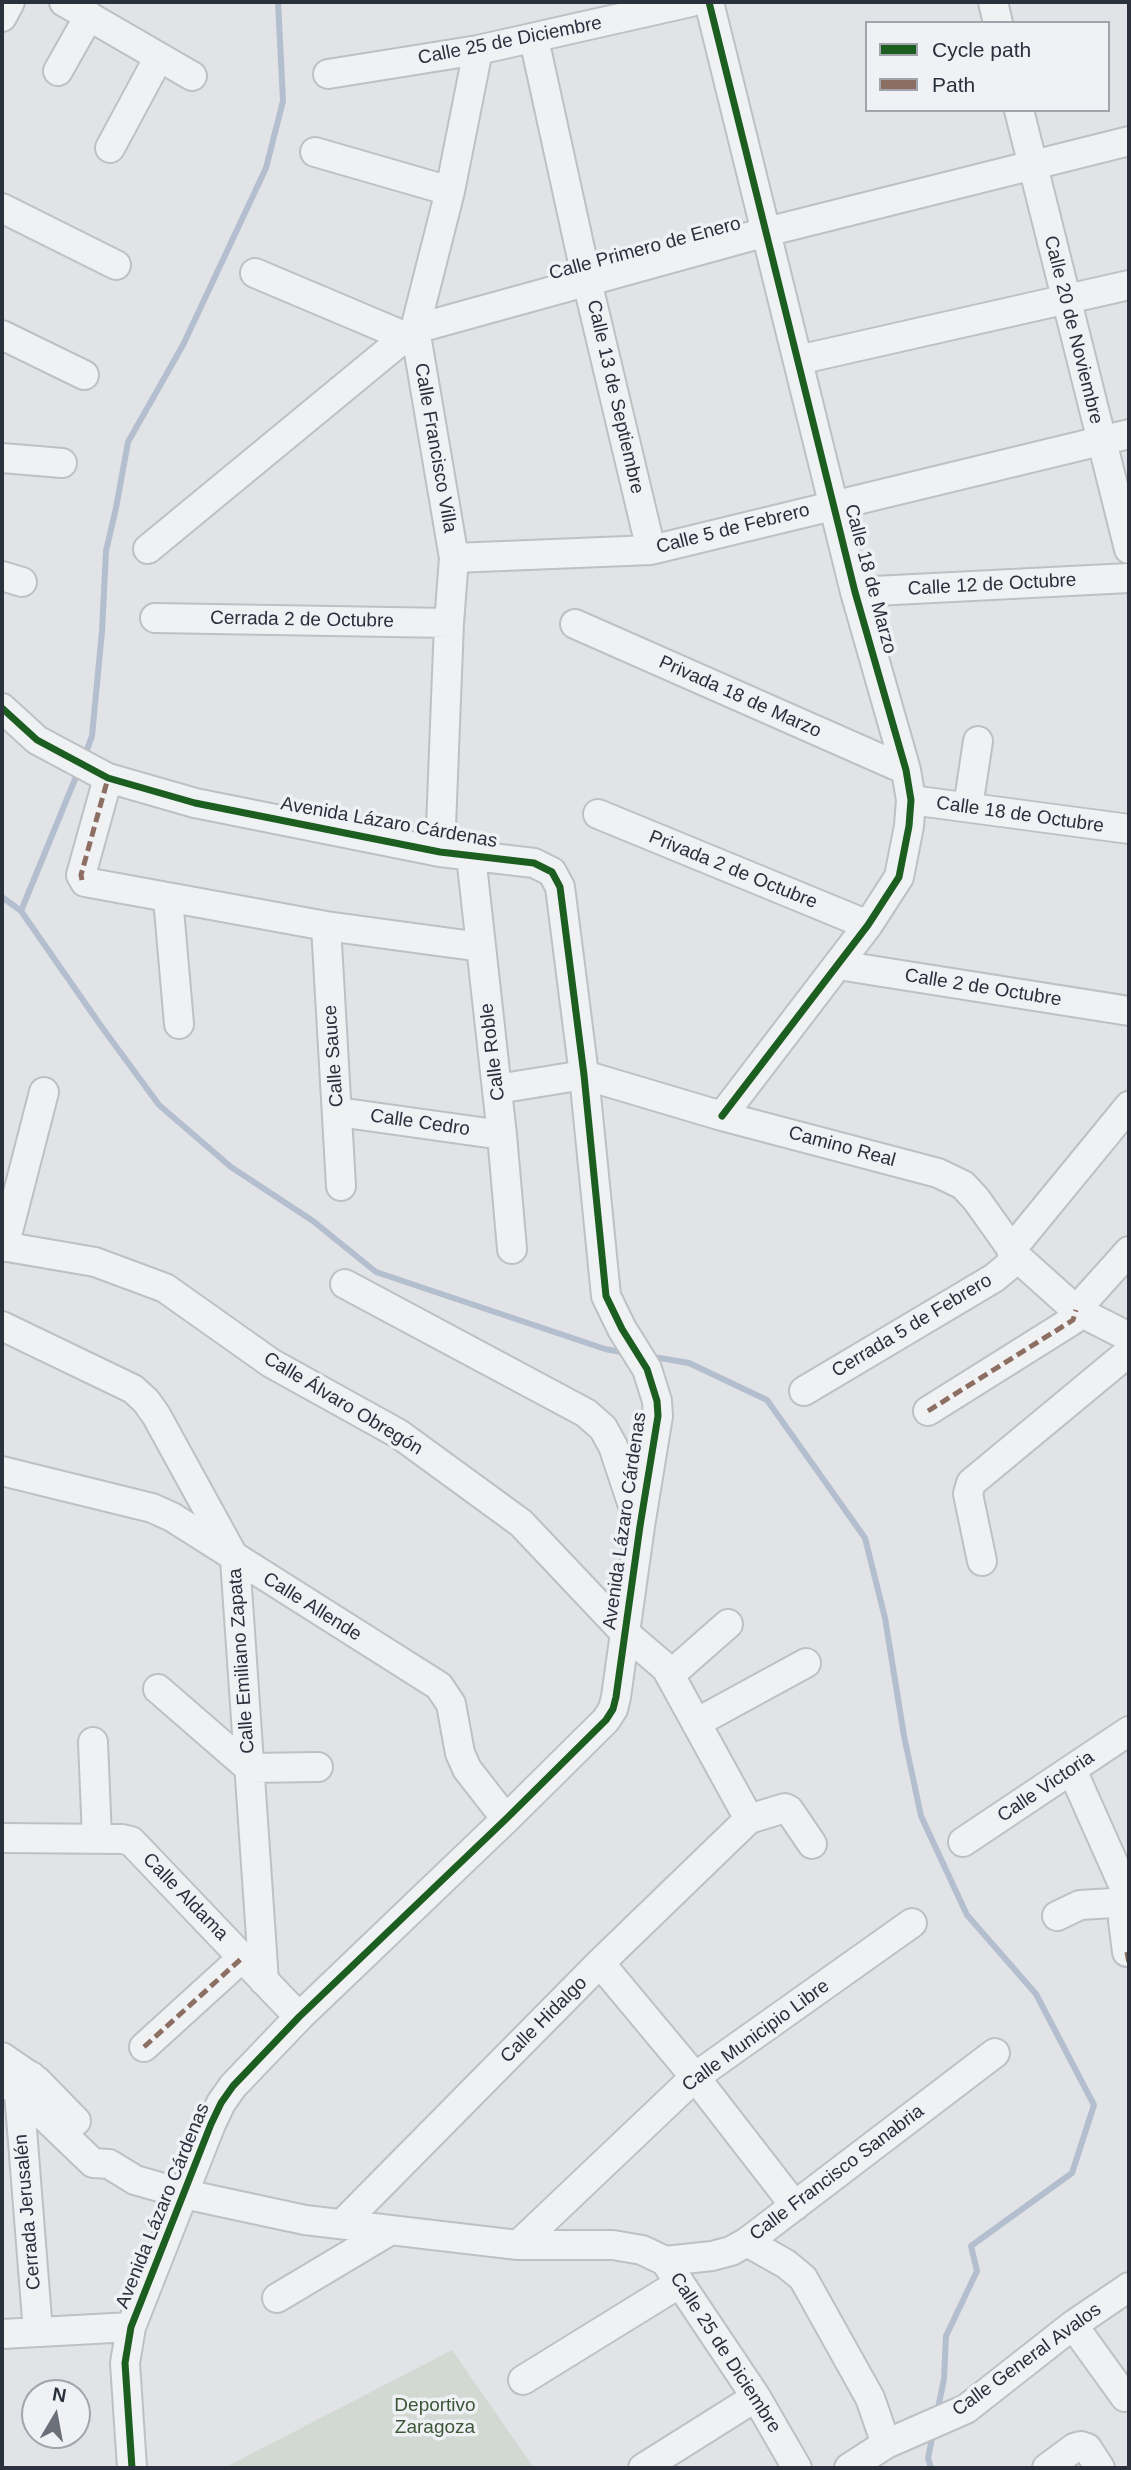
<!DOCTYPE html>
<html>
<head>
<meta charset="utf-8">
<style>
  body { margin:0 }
  #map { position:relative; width:1131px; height:2470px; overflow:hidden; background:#e1e3e6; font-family:Helvetica,sans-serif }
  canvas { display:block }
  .frame { position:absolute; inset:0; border:4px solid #2b303d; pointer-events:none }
  .legend { position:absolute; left:865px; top:21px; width:245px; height:91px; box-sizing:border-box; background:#eff1f5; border:2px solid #a1a4ab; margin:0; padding:9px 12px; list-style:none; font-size:21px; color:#2b303d }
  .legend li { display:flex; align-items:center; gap:14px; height:35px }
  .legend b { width:35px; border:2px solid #a1a4ab }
  .north { position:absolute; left:21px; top:2379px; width:70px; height:70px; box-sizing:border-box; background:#eff1f5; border:2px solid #a1a4ab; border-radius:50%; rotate:10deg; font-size:19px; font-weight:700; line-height:28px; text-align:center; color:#2b303d }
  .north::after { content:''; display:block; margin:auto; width:24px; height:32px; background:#6b6f78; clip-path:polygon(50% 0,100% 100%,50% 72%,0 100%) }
</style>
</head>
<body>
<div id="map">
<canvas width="1131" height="2470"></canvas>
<div class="frame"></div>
<ul class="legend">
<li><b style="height:9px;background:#1b5e20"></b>Cycle path</li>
<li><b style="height:9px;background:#8d6e63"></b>Path</li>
</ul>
<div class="north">N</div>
</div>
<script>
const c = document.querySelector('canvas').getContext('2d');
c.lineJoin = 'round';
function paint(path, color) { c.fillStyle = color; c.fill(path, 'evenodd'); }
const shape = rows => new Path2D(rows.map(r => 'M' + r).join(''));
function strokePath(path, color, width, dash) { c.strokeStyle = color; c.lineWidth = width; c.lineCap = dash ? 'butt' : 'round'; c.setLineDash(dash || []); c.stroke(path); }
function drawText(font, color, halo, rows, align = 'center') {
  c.font = font + ' Helvetica,sans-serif'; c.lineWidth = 7; c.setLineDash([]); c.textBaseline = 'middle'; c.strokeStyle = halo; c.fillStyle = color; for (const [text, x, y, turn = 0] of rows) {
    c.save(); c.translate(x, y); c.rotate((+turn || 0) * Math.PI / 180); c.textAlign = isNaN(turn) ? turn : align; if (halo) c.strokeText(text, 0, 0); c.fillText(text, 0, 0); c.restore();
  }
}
const green = shape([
  [452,2350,534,2468,224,2468]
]);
const stream = shape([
  [84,758,92,736,102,631,106,551,116,508,128,442,183,345,266,168,283,101,278,2],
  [2,897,21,911,101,1026,159,1105,231,1167,313,1221,376,1272,605,1349,627,1353],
  [21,911,78,772],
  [648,1356,689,1363,767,1400,865,1538,885,1618,904,1736,921,1816,967,1915,1036,1994,1094,2105,1072,2173,971,2246,977,2271,946,2336,944,2379,937,2413],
  [931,2468,928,2458,933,2434]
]);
const minor = shape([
  [64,2,192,76],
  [709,2,855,592,906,770,911,800,909,826,899,877,868,925,722,1116],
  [993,2,998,23],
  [2,17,10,2],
  [534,39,587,281,651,550],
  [58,71,89,16],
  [328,74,478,50,691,2],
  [1019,110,1129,549],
  [110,148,159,57],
  [315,152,450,191],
  [2,208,116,265],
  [255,273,404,336],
  [2,335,84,375],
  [798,360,1129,285],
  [2,458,62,463],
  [148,549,415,329,766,232,1129,141],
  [454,558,651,550,1129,434],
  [2,576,22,582],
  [855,592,1129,578],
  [155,618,449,623],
  [575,624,906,770],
  [2,708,37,740,108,778,195,803,440,852,534,863,552,872,560,887,584,1075,606,1296,622,1329,647,1369,657,1401,658,1416,640,1526,616,1697,613,1709,606,1720,506,1819,299,2017,233,2086,221,2103,211,2124,131,2327,125,2363,132,2468],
  [108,778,81,875,85,882,326,926,481,947],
  [911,800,1129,829],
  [968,807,978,741],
  [598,814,868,925],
  [440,852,449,623,454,558,415,329,450,191,478,50],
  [471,856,502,1135,512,1249],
  [168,898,179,1024],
  [326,926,341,1186],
  [838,965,1129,1011],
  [497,1089,584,1075,722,1116,938,1173,963,1185,976,1199,1018,1258,1076,1310,1129,1337],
  [338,1112,502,1135],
  [2,1246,95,1262,165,1288,271,1363,399,1434,521,1523,625,1633,666,1668,749,1819],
  [4,1247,44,1092],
  [1011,1250,1129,1106],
  [345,1284,586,1413,603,1428,613,1446,639,1524],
  [2,1326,133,1389,146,1401,156,1415,235,1559,264,1981],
  [804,1391,994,1278,1018,1258],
  [928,1411,1073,1320,1076,1310,1129,1251],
  [2,1471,152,1508,172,1517,439,1686,451,1704,460,1753,467,1769,506,1819],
  [982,1561,968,1494,971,1483,1129,1352],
  [670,1675,728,1624],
  [158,1689,249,1768,318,1767],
  [696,1723,806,1663],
  [93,1742,97,1838],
  [1072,1770,1129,1898],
  [2,1838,122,1839,131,1841,299,2017],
  [963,1842,1129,1731],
  [1057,1916,1080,1905,1129,1902],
  [1127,1952,1123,1920,1129,1905],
  [600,1963,695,2077,795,2206],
  [144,2047,243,1957],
  [2,2057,37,2081,76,2121],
  [31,2076,19,2092,38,2332],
  [2,2080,19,2092,93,2163,109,2164,135,2180,184,2194,305,2220,518,2245,613,2245,642,2250,665,2261,756,2397,797,2468],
  [342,2224,600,1963,749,1819,785,1808,789,1810,812,1844],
  [747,2242,786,2264,803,2278,870,2398,886,2444],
  [518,2245,695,2077,912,1923],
  [665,2261,712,2256,731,2251,747,2242,995,2053],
  [277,2298,391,2230],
  [1073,2325,1125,2397],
  [2,2334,131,2327],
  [523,2380,680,2283],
  [643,2468,756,2397],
  [849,2468,886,2444,966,2409,1073,2325,1129,2287],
  [1047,2468,1074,2448,1081,2446,1087,2448,1100,2468]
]);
const quiet = shape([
  [82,880,81,875,108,778],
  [928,1411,1073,1320,1076,1310],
  [1127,1952,1129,1963],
  [144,2047,243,1957]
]);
const cycleway = shape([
  [709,2,855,592,906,770,911,800,909,826,899,877,868,925,722,1116],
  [2,708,37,740,108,778,195,803,440,852,534,863,552,872,560,887,584,1075,606,1296,622,1329,647,1369,657,1401,658,1416,640,1526,616,1697,613,1709,606,1720,506,1819,299,2017,233,2086,221,2103,211,2124,131,2327,125,2363,132,2468]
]);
const streetNames = [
  ["Calle 25 de Diciembre",510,41,-11],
  ["Calle Primero de Enero",645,249,-15],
  ["Calle 20 de Noviembre",1073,330,76],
  ["Calle 13 de Septiembre",615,397,77],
  ["Calle Francisco Villa",435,448,80],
  ["Calle 5 de Febrero",733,529,-14],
  ["Calle 18 de Marzo",870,579,75],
  ["Calle 12 de Octubre",992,585,-3],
  ["Cerrada 2 de Octubre",302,620,1],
  ["Privada 18 de Marzo",740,697,24],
  ["Calle 18 de Octubre",1020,815,8],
  ["Avenida Lázaro Cárdenas",389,823,10],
  ["Privada 2 de Octubre",733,870,22],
  ["Calle 2 de Octubre",983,988,9],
  ["Calle Roble",493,1052,-97],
  ["Calle Sauce",334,1056,-94],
  ["Calle Cedro",420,1123,8],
  ["Camino Real",842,1147,15],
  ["Cerrada 5 de Febrero",912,1326,-31],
  ["Calle Álvaro Obregón",343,1404,31],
  ["Avenida Lázaro Cárdenas",625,1521,-82],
  ["Calle Allende",312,1607,32],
  ["Calle Emiliano Zapata",242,1661,-94],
  ["Calle Victoria",1046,1787,-34],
  ["Calle Aldama",185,1897,46],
  ["Calle Hidalgo",544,2020,-45],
  ["Calle Municipio Libre",756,2036,-36],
  ["Calle Francisco Sanabria",837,2173,-37],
  ["Avenida Lázaro Cárdenas",163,2206,-68],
  ["Cerrada Jerusalén",28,2212,-95],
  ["Calle 25 de Diciembre",725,2353,57],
  ["Calle General Avalos",1027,2360,-36]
];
const parkNames = [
  ["Deportivo",435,2406],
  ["Zaragoza",435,2428]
];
paint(green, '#d2d9d2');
strokePath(stream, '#b3bece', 6);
strokePath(minor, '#bec0c3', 32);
strokePath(minor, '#f0f1f3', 28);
strokePath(quiet, '#8d6e63', 5, [10, 5]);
strokePath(cycleway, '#1b5e20', 7);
drawText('19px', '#2b303d', '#eff1f5', streetNames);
drawText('19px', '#3d5739', '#eff1f5', parkNames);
</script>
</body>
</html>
